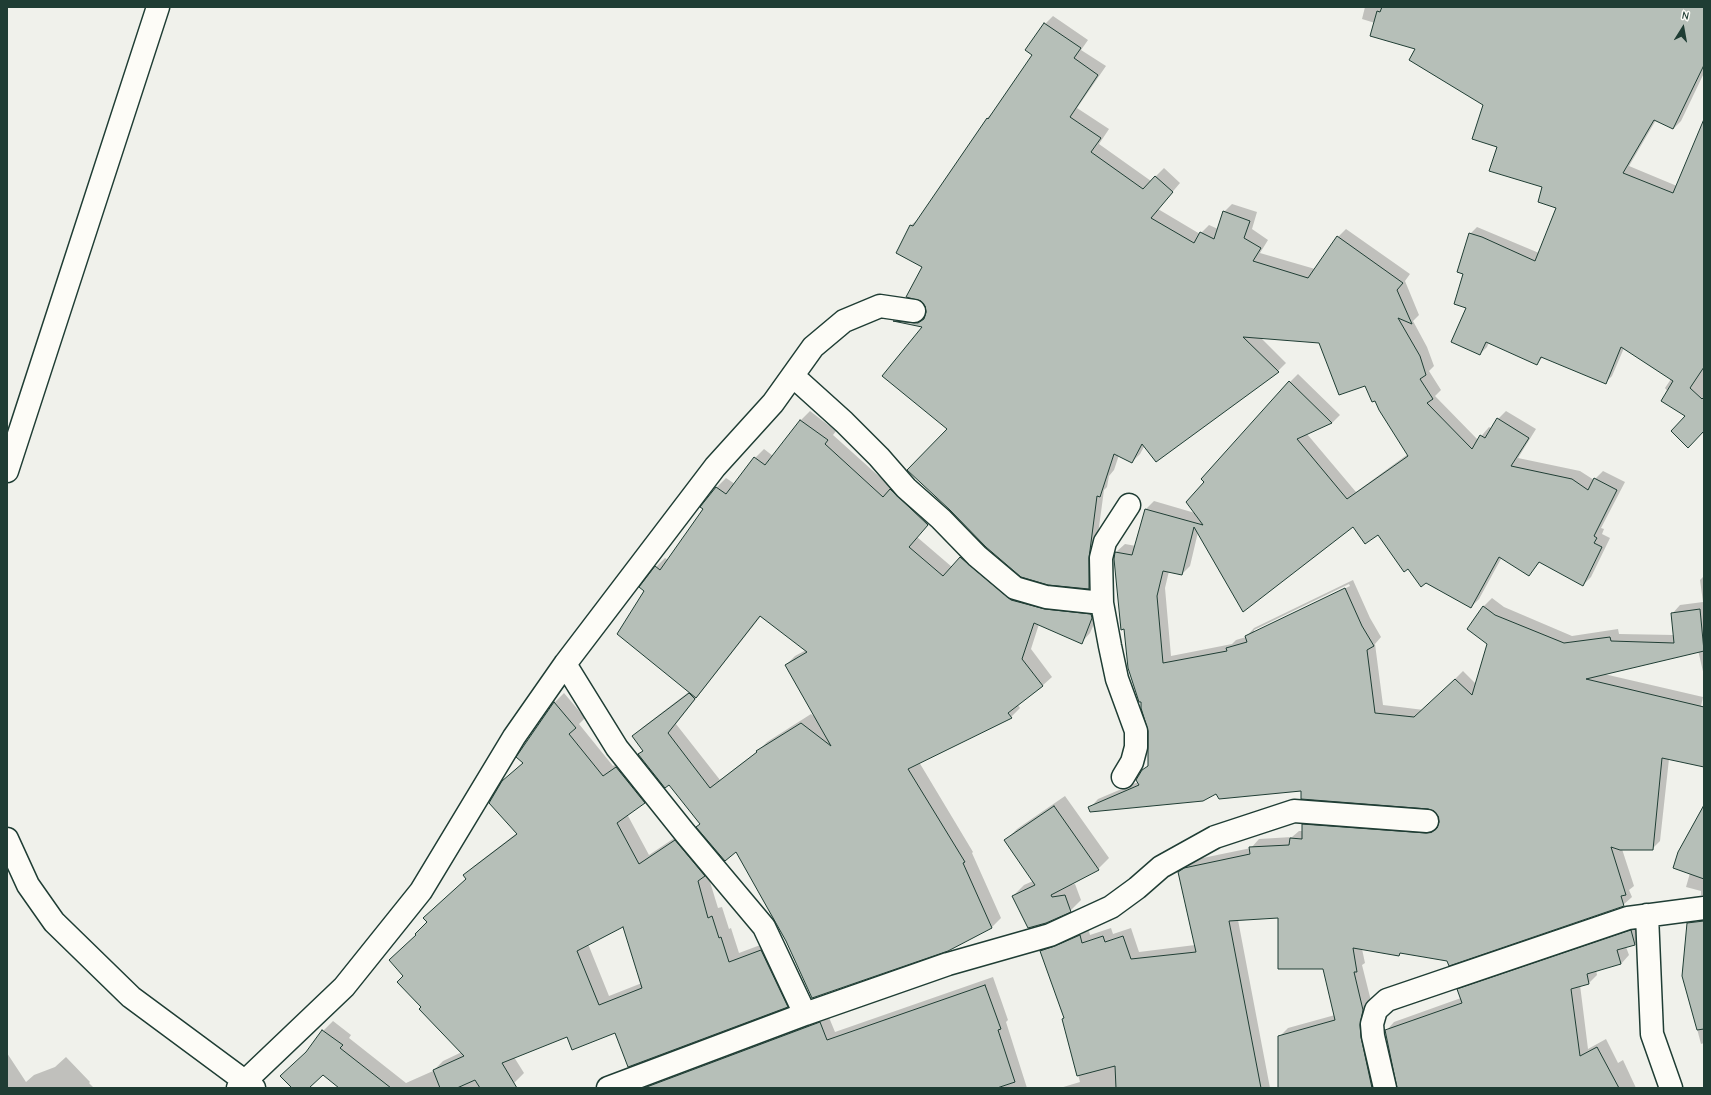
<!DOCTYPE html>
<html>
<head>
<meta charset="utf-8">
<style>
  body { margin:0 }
  #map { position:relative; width:1711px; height:1095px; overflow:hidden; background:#f0f1eb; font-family:"Comic Neue",sans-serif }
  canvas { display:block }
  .frame { position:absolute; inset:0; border:8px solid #1f3d34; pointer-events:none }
  .north { position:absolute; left:1663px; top:8px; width:40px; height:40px; -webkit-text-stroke:3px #fdfcf7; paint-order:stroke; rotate:11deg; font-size:11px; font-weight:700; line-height:16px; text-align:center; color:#1f3d34 }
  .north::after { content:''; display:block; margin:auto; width:14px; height:18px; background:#1f3d34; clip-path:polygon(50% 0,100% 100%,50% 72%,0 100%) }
</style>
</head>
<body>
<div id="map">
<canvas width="1711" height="1095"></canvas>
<div class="frame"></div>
<div class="north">N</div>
</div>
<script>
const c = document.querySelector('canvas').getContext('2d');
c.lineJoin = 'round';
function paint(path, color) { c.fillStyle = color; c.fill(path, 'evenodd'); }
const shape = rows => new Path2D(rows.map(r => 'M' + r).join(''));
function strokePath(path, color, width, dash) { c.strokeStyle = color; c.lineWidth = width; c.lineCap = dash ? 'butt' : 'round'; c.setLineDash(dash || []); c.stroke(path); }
const shadow = shape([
  [1365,7,1704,7,1704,73,1681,121,1674,128,1656,120,1629,166,1677,186,1704,137,1704,430,1687,416,1665,388,1671,379,1624,348,1612,376,1606,382,1543,357,1536,364,1489,342,1487,347,1480,354,1468,307,1464,274,1470,234,1477,227,1539,253,1557,207,1543,187,1498,147,1484,105,1416,49,1375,23,1362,19],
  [1053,16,1088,40,1081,50,1106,66,1077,108,1109,129,1099,144,1151,181,1164,168,1180,183,1158,209,1200,234,1209,225,1218,229,1224,212,1232,204,1257,212,1252,229,1268,240,1260,253,1315,269,1338,237,1346,229,1410,274,1405,281,1419,315,1413,321,1427,347,1434,366,1429,371,1441,390,1435,396,1478,440,1489,427,1492,429,1498,419,1506,411,1536,429,1518,458,1580,471,1594,480,1603,471,1625,482,1601,528,1604,529,1602,534,1610,538,1591,577,1583,585,1540,562,1529,574,1502,557,1479,599,1471,607,1409,567,1378,533,1354,525,1198,532,1190,566,1182,574,1169,571,1165,588,1171,656,1232,644,1236,640,1246,637,1254,628,1353,580,1370,618,1381,637,1375,644,1383,705,1424,710,1463,671,1476,684,1488,644,1468,628,1484,606,1492,598,1504,607,1572,636,1618,629,1619,634,1674,635,1672,614,1680,605,1703,602,1700,580,1704,576,1704,676,1698,650,1604,674,1703,697,1691,753,1669,759,1660,841,1652,849,1622,849,1634,886,1629,890,1632,897,1623,905,1448,960,1401,952,1399,955,1362,949,1365,963,1362,965,1371,1001,1384,1088,1296,1088,1279,1037,1288,1028,1335,1015,1324,968,1279,917,1238,920,1270,1088,1060,1088,1080,1082,1063,1019,1064,1017,1041,951,1049,943,1088,928,1090,935,1111,928,1113,934,1131,928,1139,952,1195,945,1179,872,1193,860,1251,848,1259,839,1292,837,1299,831,1303,831,1303,825,1311,816,1435,826,1439,825,1439,816,1435,810,1429,808,1302,790,1216,793,1090,808,1098,799,1138,782,1143,771,1149,764,1149,731,1142,701,1116,552,1125,544,1136,546,1146,509,1154,501,1195,513,1290,382,1298,374,1340,415,1332,423,1307,434,1356,492,1408,454,1366,385,1319,342,1260,337,1286,363,1278,371,1156,461,1145,445,1140,454,1132,462,1119,455,1114,470,1109,476,1107,487,1104,490,1096,549,1097,580,1089,588,948,429,923,327,895,320,902,313,926,315,924,266,911,225,920,218,987,118,995,111,1033,55,1045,24],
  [1349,584,1350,586,1254,633,1254,630],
  [810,411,836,431,833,435,892,488,937,515,917,537,952,567,970,548,1021,591,1101,608,1090,633,1081,643,1039,624,1031,649,1052,677,1042,686,1018,705,1020,708,1011,717,919,762,973,852,972,853,1001,918,992,927,948,950,787,941,737,850,700,824,670,783,639,754,644,750,634,736,643,727,690,691,646,591,656,567,665,558,668,560,705,509,716,488,726,478,735,484,755,458,764,449,773,456,801,420],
  [761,616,806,650,795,656,786,665,816,718,811,714,767,742,758,751,720,780,676,724],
  [564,693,585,718,579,724,613,766,627,758,654,792,644,802,627,814,649,855,685,831,707,872,718,908,722,907,729,929,731,928,739,953,771,941,797,996,787,1006,615,1032,567,1036,514,1057,524,1073,514,1083,505,1088,341,1088,322,1074,308,1088,293,1088,309,1051,323,1031,333,1021,351,1035,349,1038,406,1083,433,1071,443,1061,462,1052,422,1007,405,976,417,935,428,922,424,918,467,878,464,876,474,866,517,833,513,772,524,762,518,757,555,702],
  [624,926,642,983,609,996,588,944],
  [1065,796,1109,858,1098,869,1067,885,1075,884,1081,900,1070,911,1013,896,1024,885,1033,881,1006,840,1017,829],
  [1704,804,1704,895,1701,895,1701,891,1686,887,1690,873,1679,852],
  [1704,920,1704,1043,1701,1044,1683,975],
  [1639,923,1643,936,1635,944,1626,947,1629,955,1621,964,1596,970,1597,975,1589,983,1580,985,1588,1049,1606,1039,1618,1063,1623,1060,1636,1088,1398,1088,1386,1031,1394,1022,1461,998,1458,990,1466,981],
  [993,977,1008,1020,1006,1022,1027,1088,641,1088,647,1082,828,1015,835,1032],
  [7,1053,26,1082,34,1075,55,1067,66,1057,90,1082,89,1083,94,1088,7,1088]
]);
const building = shape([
  [1382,7,1704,7,1704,65,1673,129,1654,120,1623,173,1673,193,1704,119,1704,367,1690,388,1702,399,1704,397,1704,431,1688,448,1671,431,1685,416,1661,401,1673,381,1621,347,1606,384,1541,357,1537,365,1486,342,1480,355,1451,342,1466,308,1454,304,1463,274,1457,272,1469,233,1482,237,1535,261,1556,208,1538,202,1542,187,1489,171,1497,147,1472,139,1483,105,1409,60,1415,49,1370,36,1377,11,1380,12,1382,7],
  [1044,23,1081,48,1074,58,1098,75,1070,117,1101,138,1091,152,1143,189,1155,176,1173,192,1151,218,1194,243,1200,232,1214,239,1223,211,1250,221,1244,238,1261,248,1253,261,1308,278,1337,236,1403,283,1397,290,1412,324,1398,318,1420,356,1426,375,1420,379,1433,399,1427,403,1472,449,1480,435,1485,438,1497,418,1529,438,1511,466,1572,479,1588,490,1594,478,1617,490,1594,536,1597,538,1594,543,1602,547,1583,586,1539,562,1529,576,1499,557,1471,608,1426,583,1421,587,1408,569,1404,572,1378,535,1365,544,1353,527,1243,612,1194,527,1182,575,1163,571,1157,596,1163,663,1227,651,1226,648,1247,642,1245,636,1345,588,1362,626,1374,646,1367,650,1375,713,1414,717,1455,679,1472,695,1487,644,1467,629,1483,606,1495,615,1564,643,1610,637,1611,641,1674,643,1671,613,1700,609,1704,651,1586,679,1704,707,1704,767,1662,758,1653,850,1620,850,1611,847,1626,895,1621,896,1624,906,1449,966,1447,961,1400,953,1399,956,1353,948,1357,972,1354,972,1363,1010,1360,1025,1361,1037,1372,1088,1278,1088,1278,1036,1335,1020,1323,969,1278,969,1278,918,1229,921,1261,1088,1116,1088,1115,1066,1077,1076,1062,1019,1064,1018,1040,951,1055,946,1080,935,1082,943,1103,936,1105,942,1123,936,1131,959,1196,952,1178,872,1184,868,1250,854,1249,847,1289,845,1290,838,1302,839,1302,824,1426,833,1432,832,1437,828,1439,822,1438,816,1434,811,1428,809,1301,799,1301,791,1219,799,1216,794,1203,801,1090,812,1088,807,1139,785,1136,780,1142,770,1148,766,1148,731,1141,708,1141,702,1139,702,1128,668,1124,629,1121,630,1114,559,1115,552,1132,555,1145,509,1203,525,1186,502,1204,482,1201,479,1289,381,1332,423,1297,439,1347,499,1408,456,1379,410,1375,401,1372,402,1365,386,1339,395,1319,343,1243,337,1279,372,1156,462,1142,444,1132,463,1114,454,1100,497,1097,496,1089,558,1089,589,1048,585,1021,577,986,547,950,510,907,470,947,429,882,376,922,327,893,321,918,323,924,319,926,312,925,306,921,301,906,297,922,267,896,253,910,225,913,226,987,118,988,119,1032,55,1025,50,1044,23],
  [800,420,828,440,825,444,883,497,890,489,928,525,909,547,943,576,960,557,1011,600,1045,609,1091,614,1092,618,1082,644,1034,623,1022,659,1043,686,1008,713,1012,718,908,769,965,862,963,863,992,928,948,951,812,998,786,941,736,852,725,861,696,827,700,824,669,785,665,788,638,754,643,751,632,736,689,693,695,699,668,733,710,788,757,752,756,751,801,723,831,746,785,665,807,652,760,616,696,698,617,634,644,591,639,587,655,566,660,570,703,509,700,507,716,487,726,494,754,457,765,465,800,420],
  [554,702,576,728,569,734,603,776,616,767,645,803,617,823,639,864,675,840,705,876,698,881,708,918,712,916,719,938,721,937,729,962,761,950,788,1007,628,1067,615,1033,572,1050,567,1037,502,1063,517,1088,480,1088,475,1080,457,1088,440,1088,433,1070,464,1056,419,1009,421,1007,397,982,403,976,389,960,416,935,415,934,427,922,423,918,466,879,463,875,517,834,489,803,502,781,523,763,516,757,554,702],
  [623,927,642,988,599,1005,577,951,623,927],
  [1704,805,1704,879,1673,868,1678,852,1704,805],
  [1054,806,1099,870,1051,895,1052,897,1065,895,1071,912,1046,923,1028,928,1012,896,1035,885,1004,840,1054,806],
  [1704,921,1704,1029,1697,1030,1682,976,1687,923,1704,921],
  [1631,930,1635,945,1617,950,1621,964,1587,974,1589,984,1571,989,1580,1056,1597,1047,1619,1088,1397,1088,1385,1030,1462,1003,1457,989,1631,930],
  [985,985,1001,1029,998,1030,1015,1082,997,1088,644,1088,820,1022,827,1040,985,985],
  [322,1030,343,1045,340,1048,391,1088,339,1088,323,1075,309,1088,292,1088,280,1076,306,1052,322,1030]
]);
const minor = shape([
  [793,376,844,422,879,457,906,488,941,519,977,556,1015,588,1046,597,1102,603],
  [7,471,158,7],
  [565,664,617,748,685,833,764,927,805,1014],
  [1123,777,1132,762,1136,747,1136,731,1117,679,1110,646,1102,603,1101,558,1105,542,1129,505],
  [7,839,28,885,54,922,131,997,254,1088],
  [1647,915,1652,1034,1671,1088],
  [238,1088,344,987,421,891,514,737,565,664,715,467,773,403,813,347,844,321,880,306,914,311],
  [608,1088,805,1014,948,964,1050,935,1111,907,1137,888,1161,867,1215,837,1294,811,1427,821],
  [1385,1088,1373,1036,1372,1024,1376,1010,1387,1000,1628,918,1704,908]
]);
paint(shadow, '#0003');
paint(building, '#b6bfb8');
strokePath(building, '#1f3d34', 1);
strokePath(minor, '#1f3d34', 25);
strokePath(minor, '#fdfcf7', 22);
</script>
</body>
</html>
